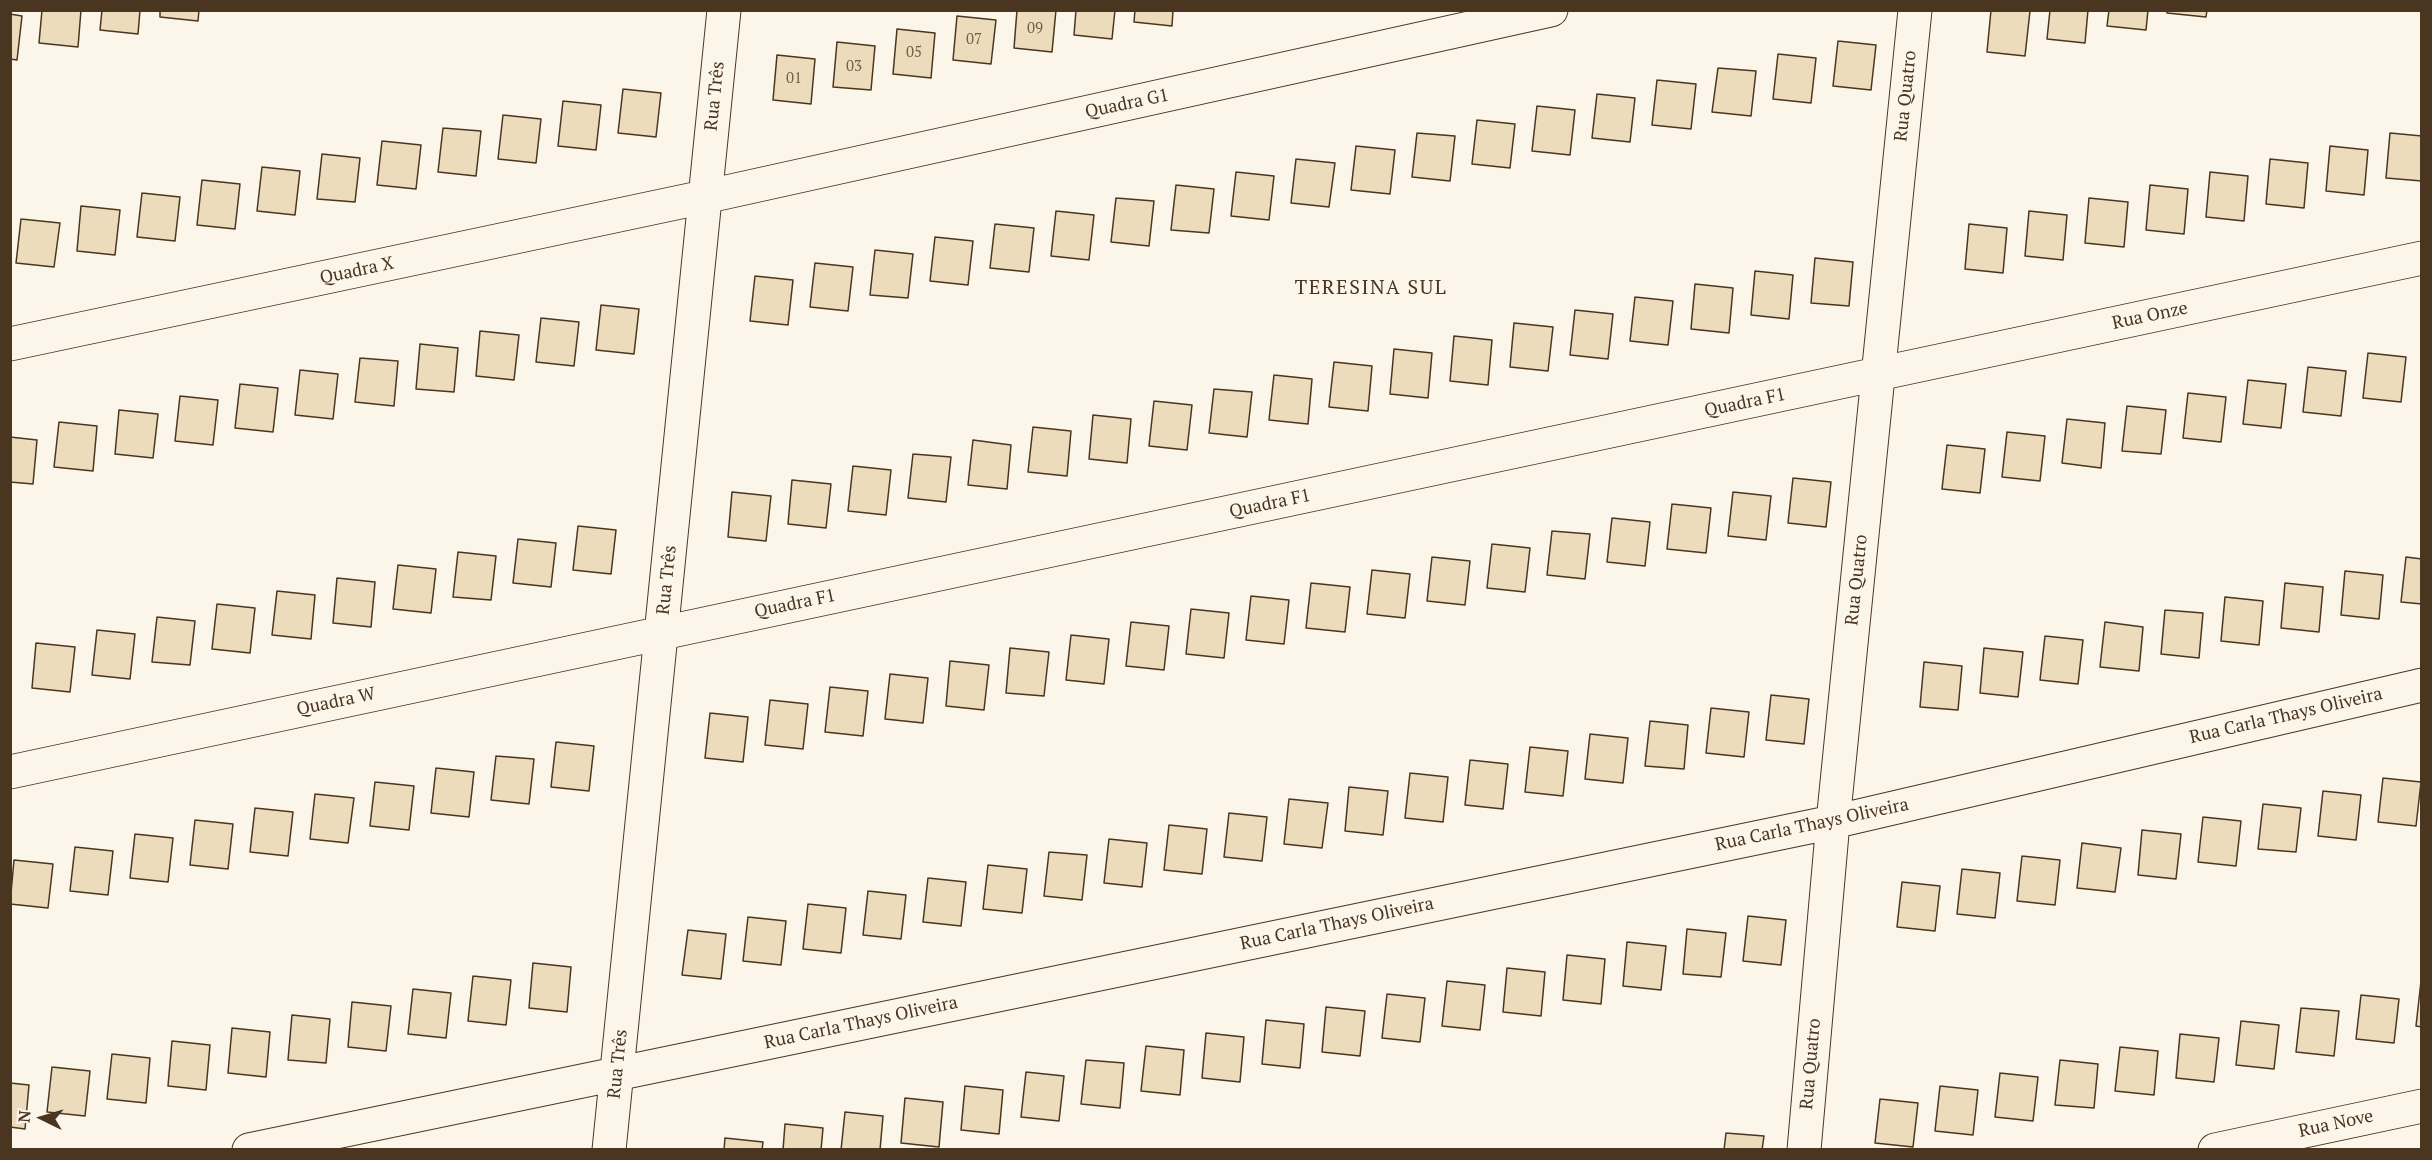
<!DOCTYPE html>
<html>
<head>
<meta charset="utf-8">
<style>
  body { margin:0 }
  #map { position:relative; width:2432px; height:1160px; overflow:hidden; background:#fbf6e9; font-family:"PT Serif",serif }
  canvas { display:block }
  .frame { position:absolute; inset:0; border:12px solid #4a3520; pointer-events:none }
  .north { position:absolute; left:12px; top:1088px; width:60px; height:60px; -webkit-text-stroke:4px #fbf6e9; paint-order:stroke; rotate:275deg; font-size:16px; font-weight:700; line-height:24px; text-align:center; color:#4a3520 }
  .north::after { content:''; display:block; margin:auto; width:21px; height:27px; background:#4a3520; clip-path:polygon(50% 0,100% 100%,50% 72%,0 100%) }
</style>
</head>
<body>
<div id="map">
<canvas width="2432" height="1160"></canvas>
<div class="frame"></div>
<div class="north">N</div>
</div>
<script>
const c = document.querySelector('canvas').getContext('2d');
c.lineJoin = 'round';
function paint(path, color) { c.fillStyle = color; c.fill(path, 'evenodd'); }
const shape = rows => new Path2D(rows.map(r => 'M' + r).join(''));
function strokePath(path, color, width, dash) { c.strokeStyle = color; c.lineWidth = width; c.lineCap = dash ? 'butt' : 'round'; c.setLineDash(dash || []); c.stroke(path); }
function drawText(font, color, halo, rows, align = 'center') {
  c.font = font + ' "PT Serif",serif'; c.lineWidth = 4.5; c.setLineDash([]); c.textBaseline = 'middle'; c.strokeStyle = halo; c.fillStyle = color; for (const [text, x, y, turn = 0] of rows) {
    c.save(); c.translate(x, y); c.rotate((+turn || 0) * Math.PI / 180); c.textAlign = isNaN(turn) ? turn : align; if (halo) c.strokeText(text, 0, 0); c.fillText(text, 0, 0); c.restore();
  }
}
const building = shape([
  [42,10,81,10,78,47,39,43,42,10],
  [102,10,140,10,138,34,100,30,102,10],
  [160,10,199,10,198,21,160,17,160,10],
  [1017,10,1056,10,1052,52,1014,48,1017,10],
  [1076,10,1115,10,1112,39,1074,35,1076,10],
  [1135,10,1173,10,1172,26,1134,22,1135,10],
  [1991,10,2030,11,2025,56,1987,52,1991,10],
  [2050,10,2088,10,2085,43,2047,39,2050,10],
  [2109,10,2148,10,2146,30,2107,26,2109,10],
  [2167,10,2207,10,2206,17,2167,13,2167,10],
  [10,14,22,16,17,60,10,59,10,14],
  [957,16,996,20,991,64,953,60,957,16],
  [897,29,935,33,931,78,893,74,897,29],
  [1838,41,1876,45,1871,90,1833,86,1838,41],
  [837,42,875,46,871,90,833,87,837,42],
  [1778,54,1816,58,1811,103,1773,99,1778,54],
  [777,55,815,59,811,104,773,100,777,55],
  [1718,68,1756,71,1751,116,1712,112,1718,68],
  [1657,80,1696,84,1691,129,1652,125,1657,80],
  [623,89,661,93,656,137,618,133,623,89],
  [1597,94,1635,98,1630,142,1592,138,1597,94],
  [563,101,601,105,596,150,558,146,563,101],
  [1537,106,1575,110,1570,155,1532,151,1537,106],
  [503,115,541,119,536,163,498,159,503,115],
  [1477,120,1515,124,1510,168,1472,164,1477,120],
  [443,128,481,131,476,176,438,172,443,128],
  [1417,133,1455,136,1450,181,1412,177,1417,133],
  [2390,133,2422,136,2422,181,2386,178,2390,133],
  [382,141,421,145,416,189,377,185,382,141],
  [1356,146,1395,150,1390,194,1351,190,1356,146],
  [2330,146,2368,150,2364,195,2326,191,2330,146],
  [322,154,360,158,355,202,317,199,322,154],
  [1296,159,1335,163,1329,207,1291,203,1296,159],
  [2270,159,2308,163,2304,208,2266,204,2270,159],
  [262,167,300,171,295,215,257,211,262,167],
  [1236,172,1274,176,1269,220,1231,216,1236,172],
  [2210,172,2248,176,2244,221,2206,217,2210,172],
  [202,180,240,184,235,229,197,225,202,180],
  [1176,185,1214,189,1209,233,1171,230,1176,185],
  [2150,185,2188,189,2184,234,2146,230,2150,185],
  [142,193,180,197,175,241,137,237,142,193],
  [1116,198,1154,201,1149,246,1111,242,1116,198],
  [2089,198,2128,202,2124,247,2085,243,2089,198],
  [81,206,120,210,115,255,77,251,81,206],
  [1056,211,1094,215,1089,260,1051,256,1056,211],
  [2029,211,2067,215,2063,260,2025,256,2029,211],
  [21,219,60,223,54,267,16,263,21,219],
  [995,224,1034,228,1029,272,990,268,995,224],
  [1969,224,2007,228,2003,273,1965,269,1969,224],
  [935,237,973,241,968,285,930,281,935,237],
  [875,250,913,254,908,298,870,295,875,250],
  [1815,258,1853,262,1849,306,1811,303,1815,258],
  [815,263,853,267,848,311,810,307,815,263],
  [1755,271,1793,275,1789,319,1751,315,1755,271],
  [755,276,793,280,788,325,750,321,755,276],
  [1695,284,1733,288,1729,333,1691,329,1695,284],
  [1635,297,1673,301,1668,345,1630,341,1635,297],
  [601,305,639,309,634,354,596,350,601,305],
  [1575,310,1613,314,1608,359,1570,355,1575,310],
  [541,318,579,322,574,366,536,362,541,318],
  [1514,323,1553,327,1548,371,1510,367,1514,323],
  [480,331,519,335,514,380,476,376,480,331],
  [1454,336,1492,340,1488,385,1450,381,1454,336],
  [420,344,458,348,454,392,416,389,420,344],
  [1394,349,1432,353,1428,398,1390,394,1394,349],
  [2368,353,2406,357,2401,402,2363,398,2368,353],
  [360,358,398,361,394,406,355,402,360,358],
  [1334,362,1372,366,1368,411,1329,407,1334,362],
  [2308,367,2346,371,2341,416,2303,412,2308,367],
  [300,370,338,374,333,419,295,415,300,370],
  [1274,375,1312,379,1308,424,1269,420,1274,375],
  [2248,380,2286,384,2281,428,2243,424,2248,380],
  [240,384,278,388,273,432,235,428,240,384],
  [1214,389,1252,392,1247,437,1209,433,1214,389],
  [2188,393,2226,397,2221,442,2183,438,2188,393],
  [180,396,218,400,213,445,175,441,180,396],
  [1154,401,1192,405,1187,450,1149,446,1154,401],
  [2127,406,2166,410,2161,454,2122,451,2127,406],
  [119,410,158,414,153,458,115,454,119,410],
  [1093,415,1131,419,1127,463,1089,459,1093,415],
  [2067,419,2105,423,2101,468,2062,463,2067,419],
  [59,422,97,426,93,471,54,467,59,422],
  [1033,427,1071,431,1067,476,1028,472,1033,427],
  [2007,432,2045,436,2040,481,2002,477,2007,432],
  [10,437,37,440,33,484,10,482,10,437],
  [973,440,1011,445,1007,489,968,485,973,440],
  [1947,445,1985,449,1980,493,1942,489,1947,445],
  [913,454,951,457,946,502,908,498,913,454],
  [853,466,891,470,886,515,848,511,853,466],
  [1793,478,1831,482,1826,527,1788,523,1793,478],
  [792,480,831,484,826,528,788,524,792,480],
  [732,492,771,496,766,541,728,537,732,492],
  [1733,492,1771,496,1766,540,1728,536,1733,492],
  [1672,504,1711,508,1706,553,1667,549,1672,504],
  [1612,518,1650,522,1645,566,1607,562,1612,518],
  [578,526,616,530,611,574,573,570,578,526],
  [1552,531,1590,534,1585,579,1547,575,1552,531],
  [518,539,556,543,551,587,513,583,518,539],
  [1492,544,1530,548,1525,592,1487,588,1492,544],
  [458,552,496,556,491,600,453,597,458,552],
  [1432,557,1470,561,1465,605,1427,601,1432,557],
  [2406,557,2422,559,2422,604,2401,602,2406,557],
  [398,565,436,569,431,613,393,609,398,565],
  [1372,570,1410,574,1405,618,1367,614,1372,570],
  [2345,571,2383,575,2379,619,2341,615,2345,571],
  [337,578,375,582,371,627,333,623,337,578],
  [1311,583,1350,587,1345,632,1306,628,1311,583],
  [2285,583,2323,587,2319,632,2281,628,2285,583],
  [277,591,315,595,311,639,272,635,277,591],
  [1251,596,1289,600,1284,644,1246,640,1251,596],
  [2225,597,2263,601,2259,645,2221,641,2225,597],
  [217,604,255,608,250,653,212,649,217,604],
  [1191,609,1229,613,1224,658,1186,654,1191,609],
  [2165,610,2203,613,2199,658,2161,654,2165,610],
  [157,617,195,621,190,665,152,662,157,617],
  [1131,622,1169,626,1164,670,1126,666,1131,622],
  [2105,622,2143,627,2139,671,2100,667,2105,622],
  [97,630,135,634,130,679,92,675,97,630],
  [1071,635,1109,639,1104,684,1066,680,1071,635],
  [2045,636,2083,640,2078,684,2040,680,2045,636],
  [36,643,75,647,70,692,32,688,36,643],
  [1010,648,1049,652,1044,696,1006,693,1010,648],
  [1984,648,2023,652,2018,697,1980,693,1984,648],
  [950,661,989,665,984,710,946,706,950,661],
  [1924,662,1962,666,1958,710,1920,707,1924,662],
  [890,674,928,678,923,723,885,719,890,674],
  [830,687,868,691,863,736,825,732,830,687],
  [1771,695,1809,699,1804,744,1766,740,1771,695],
  [770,700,808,704,803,749,765,745,770,700],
  [1711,708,1749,712,1744,757,1706,753,1711,708],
  [710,713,748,717,743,762,705,758,710,713],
  [1650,721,1688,725,1684,769,1645,766,1650,721],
  [1590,734,1628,738,1623,783,1585,779,1590,734],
  [556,742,594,746,589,791,551,787,556,742],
  [1530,747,1568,751,1563,796,1525,792,1530,747],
  [496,756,534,759,529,804,491,800,496,756],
  [1470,760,1508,764,1503,809,1465,805,1470,760],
  [436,768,474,772,469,817,431,813,436,768],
  [1410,773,1448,777,1443,822,1405,818,1410,773],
  [2383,778,2421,782,2416,826,2378,822,2383,778],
  [375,782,414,786,409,830,370,826,375,782],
  [1349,787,1388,791,1383,835,1345,831,1349,787],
  [2323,791,2361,795,2356,840,2318,836,2323,791],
  [315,794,354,798,348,843,310,839,315,794],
  [1289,799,1328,803,1322,848,1284,844,1289,799],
  [2263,804,2301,808,2296,852,2258,849,2263,804],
  [255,808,293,812,288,856,250,852,255,808],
  [1229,813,1267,817,1262,861,1224,857,1229,813],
  [2203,817,2241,821,2236,866,2198,862,2203,817],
  [195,820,233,824,228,869,190,865,195,820],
  [1169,825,1207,829,1202,874,1164,870,1169,825],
  [2142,830,2181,834,2176,879,2138,875,2142,830],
  [135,834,173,838,168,882,130,878,135,834],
  [1109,839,1147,843,1142,887,1104,883,1109,839],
  [2082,843,2121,848,2115,892,2077,888,2082,843],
  [75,847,113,851,108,895,70,891,75,847],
  [1049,852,1087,855,1082,900,1044,896,1049,852],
  [2022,856,2060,860,2055,905,2017,901,2022,856],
  [14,860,53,864,48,908,10,904,14,860],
  [988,865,1027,869,1022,913,983,909,988,865],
  [1962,869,2000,873,1995,918,1957,914,1962,869],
  [928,878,966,882,961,926,923,922,928,878],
  [1902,882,1940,886,1935,931,1897,927,1902,882],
  [868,891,906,895,901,939,863,935,868,891],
  [808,904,846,908,841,953,803,949,808,904],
  [1748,916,1786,920,1781,965,1743,961,1748,916],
  [748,917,786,921,781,965,743,961,748,917],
  [1687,929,1726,933,1721,977,1683,974,1687,929],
  [688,930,726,934,721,979,682,975,688,930],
  [1627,942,1666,946,1661,990,1623,986,1627,942],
  [1567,955,1605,959,1601,1004,1563,1000,1567,955],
  [533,963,571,967,567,1012,529,1008,533,963],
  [1507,968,1545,972,1541,1016,1503,1012,1507,968],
  [473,976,511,980,506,1025,468,1021,473,976],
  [1447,981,1485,985,1480,1030,1442,1026,1447,981],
  [2421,981,2422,981,2422,1027,2416,1026,2421,981],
  [413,989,451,993,446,1038,408,1034,413,989],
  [1387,994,1425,998,1420,1042,1382,1038,1387,994],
  [2361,995,2399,999,2394,1043,2356,1039,2361,995],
  [352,1002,391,1006,386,1051,348,1047,352,1002],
  [1326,1007,1365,1011,1360,1056,1322,1052,1326,1007],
  [2301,1008,2339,1011,2334,1056,2296,1052,2301,1008],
  [292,1015,330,1019,326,1063,288,1060,292,1015],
  [1266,1020,1304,1024,1300,1068,1262,1064,1266,1020],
  [2241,1021,2279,1025,2274,1069,2236,1065,2241,1021],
  [232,1028,270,1032,266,1077,228,1073,232,1028],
  [1206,1033,1244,1037,1240,1082,1202,1078,1206,1033],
  [2180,1034,2219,1038,2214,1082,2176,1078,2180,1034],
  [172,1041,210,1045,206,1090,168,1086,172,1041],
  [1146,1046,1184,1050,1180,1095,1141,1091,1146,1046],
  [2120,1047,2158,1051,2154,1095,2115,1091,2120,1047],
  [112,1054,150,1058,146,1103,107,1099,112,1054],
  [1086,1060,1124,1063,1120,1108,1081,1104,1086,1060],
  [2060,1060,2098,1064,2094,1108,2055,1105,2060,1060],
  [52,1067,90,1071,85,1116,47,1112,52,1067],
  [1026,1072,1064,1076,1059,1121,1021,1117,1026,1072],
  [2000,1073,2038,1077,2033,1121,1995,1117,2000,1073],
  [10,1083,29,1085,25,1129,10,1127,10,1083],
  [965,1086,1003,1090,999,1134,961,1130,965,1086],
  [1940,1086,1978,1090,1973,1135,1935,1131,1940,1086],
  [905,1098,943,1102,939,1147,901,1143,905,1098],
  [1880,1099,1918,1103,1913,1147,1875,1143,1880,1099],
  [845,1112,883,1116,880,1150,841,1150,845,1112],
  [785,1124,823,1128,821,1150,783,1150,785,1124],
  [1726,1133,1764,1136,1762,1150,1724,1150,1726,1133],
  [725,1138,763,1142,762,1150,724,1150,725,1138]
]);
const street = shape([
  [10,344,704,197,1551,10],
  [10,772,2422,258],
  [249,1150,1833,822,2422,685],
  [609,1150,724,10],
  [1804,1150,1833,822,1915,10],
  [2215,1150,2422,1106]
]);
const numberNames = [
  ["09",1035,29],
  ["07",974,40],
  ["05",914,53],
  ["03",854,67],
  ["01",794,79]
];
const streetNames = [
  ["Rua Três",715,96,-84],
  ["Rua Quatro",1906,96,-84],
  ["Quadra G1",1127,104,-12],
  ["Quadra X",357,271,-12],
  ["Rua Onze",2150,316,-12],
  ["Quadra F1",1745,403,-12],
  ["Quadra F1",1270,504,-12],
  ["Rua Três",667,580,-84],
  ["Rua Quatro",1857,580,-84],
  ["Quadra F1",795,604,-12],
  ["Quadra W",336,702,-12],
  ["Rua Carla Thays Oliveira",2286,716,-13],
  ["Rua Carla Thays Oliveira",1812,825,-12],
  ["Rua Carla Thays Oliveira",1337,924,-12],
  ["Rua Carla Thays Oliveira",861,1023,-12],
  ["Rua Três",618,1064,-84],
  ["Rua Quatro",1811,1064,-85],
  ["Rua Nove",2336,1124,-12]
];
const neighbourhoodNames = [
  ["TERESINA SUL",1371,288]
];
paint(building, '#ecdcbc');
strokePath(building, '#4a3520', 1.5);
strokePath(street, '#4a3520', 35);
strokePath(street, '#fbf6e9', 33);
drawText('15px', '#725f47', null, numberNames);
drawText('18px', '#4a3520', '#fbf6e9', streetNames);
c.letterSpacing = '1.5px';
drawText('20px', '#4a3520', '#fbf6e9', neighbourhoodNames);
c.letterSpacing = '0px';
</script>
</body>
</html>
